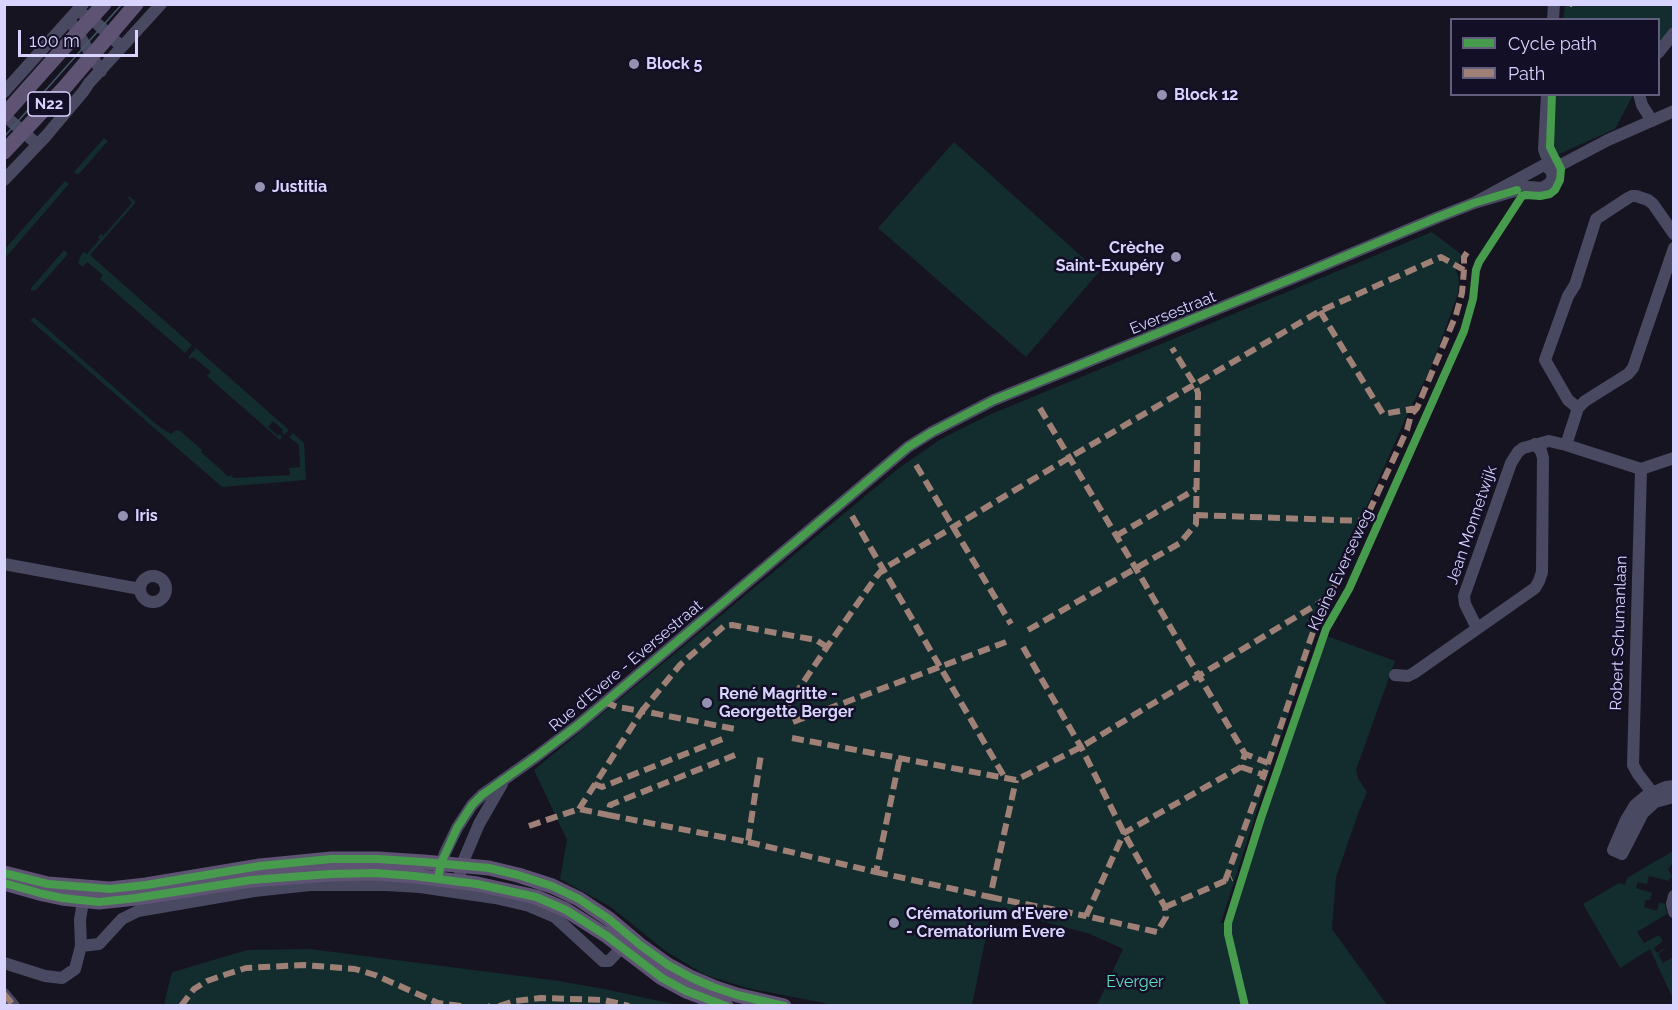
<!DOCTYPE html>
<html>
<head>
<meta charset="utf-8">
<style>
  body { margin:0 }
  #map { position:relative; width:1678px; height:1010px; overflow:hidden; background:#161421; font-family:Raleway,sans-serif }
  canvas { display:block }
  .frame { position:absolute; inset:0; border:6px solid #d9d4ff; pointer-events:none }
  .legend { position:absolute; left:1450px; top:18px; width:210px; height:78px; box-sizing:border-box; background:#130f26; border:2px solid #625e7d; margin:0; padding:8px 10px; list-style:none; font-size:18px; color:#d9d4ff }
  .legend li { display:flex; align-items:center; gap:12px; height:30px }
  .legend b { width:30px; border:2px solid #625e7d }
  .scale { position:absolute; left:18px; top:30px; width:120px; height:27px; box-sizing:border-box; border:3px solid #d9d4ff; border-top:0; padding-left:8px; font-size:18px; line-height:21px; white-space:nowrap; color:#d9d4ff; -webkit-text-stroke:4px #130f26; paint-order:stroke }
</style>
</head>
<body>
<div id="map">
<canvas width="1678" height="1010"></canvas>
<div class="frame"></div>
<ul class="legend">
<li><b style="height:8px;background:#469c4c"></b>Cycle path</li>
<li><b style="height:8px;background:#9e8076"></b>Path</li>
</ul>
<div class="scale">100 m</div>
</div>
<script>
const c = document.querySelector('canvas').getContext('2d');
c.lineJoin = 'round';
function paint(path, color) { c.fillStyle = color; c.fill(path, 'evenodd'); }
const shape = rows => new Path2D(rows.map(r => 'M' + r).join(''));
function strokePath(path, color, width, dash) { c.strokeStyle = color; c.lineWidth = width; c.lineCap = dash ? 'butt' : 'round'; c.setLineDash(dash || []); c.stroke(path); }
function drawText(font, color, halo, rows, align = 'center') {
  c.font = font + ' Raleway,sans-serif'; c.lineWidth = 5; c.setLineDash([]); c.textBaseline = 'middle'; c.strokeStyle = halo; c.fillStyle = color; for (const [text, x, y, turn = 0] of rows) {
    c.save(); c.translate(x, y); c.rotate((+turn || 0) * Math.PI / 180); c.textAlign = isNaN(turn) ? turn : align; if (halo) c.strokeText(text, 0, 0); c.fillText(text, 0, 0); c.restore();
  }
}
const green = shape([
  [1565,5,1673,5,1673,26,1659,47,1658,20,1563,20],
  [1556,95,1633,95,1615,129,1555,156,1552,149],
  [104,138,108,141,78,175,74,172],
  [954,142,1099,272,1026,357,878,228],
  [65,181,69,184,5,258,5,249],
  [129,196,136,202,90,255,192,345,185,353,100,279,103,275,87,262,83,267,78,263,81,255,84,252,87,254,100,239,98,237,101,234,103,236,132,203,128,198],
  [1432,232,1462,255,1456,271,1459,278,1458,294,1430,370,1407,415,1330,590,1322,598,1325,607,1271,766,1221,923,1230,923,1243,878,1328,630,1350,589,1466,332,1475,299,1479,269,1476,299,1463,342,1351,590,1331,626,1327,636,1395,661,1356,770,1358,778,1367,792,1359,811,1336,877,1332,929,1387,1005,1097,1005,1123,949,1090,934,992,908,972,1005,834,1005,747,988,705,975,664,950,611,907,560,879,567,840,534,770,899,468,941,439,989,415],
  [64,250,68,254,36,290,31,291,31,288],
  [33,318,35,318,157,425,171,434,176,430,178,431,179,430,202,450,201,452,229,477,231,475,234,478,290,475,289,468,300,467,299,445,289,437,293,433,304,443,306,480,222,487,30,320],
  [196,348,289,430,284,435,282,432,283,430,273,421,268,427,278,436,280,434,282,437,280,440,207,376,211,372,193,357,190,359,188,357],
  [1673,851,1673,863,1668,869,1672,877,1669,879,1670,881,1649,876,1647,884,1638,882,1636,888,1652,893,1650,900,1646,900,1644,907,1657,911,1659,902,1665,904,1667,914,1637,932,1644,943,1659,935,1663,941,1654,948,1657,953,1665,948,1665,949,1658,954,1663,963,1673,957,1673,999,1650,949,1620,968,1583,904,1619,883,1625,885,1627,878],
  [310,949,559,981,604,989,678,1005,164,1005,171,975,173,972,247,950]
]);
const stream = shape([
  [1307,692,1330,625,1351,590,1462,342,1476,299,1478,277],
  [1247,1001,1231,934,1230,923,1243,878,1307,693]
]);
const minor = shape([
  [84,15,91,18,122,47],
  [1553,20,1554,4],
  [73,25,101,71],
  [1658,53,1674,33],
  [4,92,83,4],
  [1547,94,1544,149,1546,155,1560,165],
  [1639,94,1642,105,1652,121],
  [4,115,37,144],
  [1551,170,1608,140,1674,111],
  [4,180,46,136,83,92,89,83,161,4],
  [1578,408,1568,400,1545,360,1568,296,1575,285,1596,219,1628,198,1632,196,1636,196,1648,200,1653,204,1674,234],
  [1566,445,1578,408,1585,401,1628,374,1633,368,1674,248],
  [1641,469,1633,765,1638,774,1658,800],
  [4,564,140,589],
  '140 589a13 13 0 1 1 26 0a13 13 0 1 1-26 0Z',
  [1477,628,1465,604,1464,596,1511,463,1518,452,1523,448,1549,441,1566,445,1641,469,1674,458],
  [1395,675,1408,676,1414,673,1535,588,1539,581,1542,572,1543,458,1541,451,1535,444],
  [1674,786,1666,787,1647,795,1635,805,1626,820,1613,850,1622,854,1643,813,1655,802,1674,797],
  [439,872,445,853,457,828,472,805,482,795,537,756,578,725,908,447,932,432,994,400,1298,276,1436,218,1474,203,1528,187,1542,188,1549,184,1553,178,1551,170,1544,165,1474,203],
  [460,874,465,857,479,824,502,784],
  [1674,896,1672,904,1674,912],
  [81,946,99,944,122,919,138,911,254,891,310,885,386,885,420,887,495,898,517,903,529,906,555,917,603,961,609,961,626,943],
  [4,963,45,976,62,978,75,969,81,946,80,920,83,901,86,894],
  [4,994,14,1006]
]);
const major = shape([
  [4,115,61,51,104,4],
  [4,152,65,87,136,4],
  [4,873,48,884,110,889,146,885,260,866,331,859,378,859,424,862,489,868,518,875,552,886,579,899,609,919,640,945,668,965,692,978,713,987,737,995,784,1006],
  [4,883,43,894,62,898,99,902,136,898,251,880,330,874,376,873,414,876,477,884,536,897,566,910,607,936,662,978,686,991,726,1006]
]);
const tram = shape([
  [4,137,122,4]
]);
const quiet = shape([
  [1569,6,1570,4],
  [1320,311,1383,414,1417,408],
  [916,465,1011,624],
  [1196,515,1364,521],
  [852,516,1005,778],
  [1116,536,1196,489],
  [1028,630,1180,543,1196,524,1198,393,1195,385,1172,348],
  [1023,647,1081,747,1124,833,1165,907,1166,917,1157,932,1086,916,1124,833,1241,767,1245,754,1135,567,1038,405],
  [605,702,617,707,642,711,680,665,724,626,732,625,816,640,827,647],
  [784,711,827,647,876,577,883,569,1067,459,1320,311,1441,257,1464,270,1464,257,1468,251],
  [793,722,1006,642],
  [792,738,1016,780,1081,747,1324,600,1333,589,1407,430,1411,415,1417,408,1456,315,1462,293,1464,270],
  [1268,763,1324,600],
  [1241,767,1264,775,1268,763,1245,754],
  [594,784,602,787,725,738],
  [579,809,642,711,735,729],
  [608,815,748,842,761,754],
  [529,826,579,809,608,815,610,805,735,755],
  [748,842,876,872,900,757],
  [876,872,990,897,1016,780],
  [1225,881,1264,775],
  [990,897,1086,916],
  [1165,907,1232,878],
  [4,994,14,1006],
  [181,1006,194,989,207,981,227,974,246,968,304,965,355,969,375,975,438,1003,461,1006],
  [490,1006,491,1005],
  [499,1006,515,1001,541,998,604,1000,629,1006]
]);
const cycleway = shape([
  [4,873,48,884,110,889,146,885,260,866,331,859,378,859,424,862,489,868,518,875,552,886,579,899,609,919,640,945,668,965,692,978,713,987,737,995,784,1006],
  [438,879,441,863,457,828,472,805,482,795,537,756,578,725,908,447,932,432,994,400,1298,276,1436,218,1474,203,1517,190],
  [4,883,43,894,62,898,99,902,136,898,251,880,330,874,376,873,414,876,477,884,536,897,566,910,607,936,662,978,686,991,726,1006],
  [1245,1006,1228,934,1228,923,1261,818,1326,629,1349,589,1464,331,1473,299,1476,270,1479,262,1522,196,1526,195,1540,196,1550,194,1555,190,1560,180,1561,169,1550,147,1552,94]
]);
const markers = [
  [634,64,6,"#9591b1"],
  [1162,95,6,"#9591b1"],
  [260,187,6,"#9591b1"],
  [1176,257,6,"#9591b1"],
  [123,516,6,"#9591b1"],
  [707,703,6,"#9591b1"],
  [894,923,6,"#9591b1"]
];
const shields = [
  [49,104,42]
];
const shieldNames = [
  ["N22",49,104]
];
const poiNames = [
  ["Block 5",646,64],
  ["Block 12",1174,95],
  ["Justitia",272,187],
  ["Crèche",1164,248,"right"],
  ["Saint-Exupéry",1164,266,"right"],
  ["Iris",135,516],
  ["René Magritte -",719,694],
  ["Georgette Berger",719,712],
  ["Crématorium d’Evere",906,914],
  ["- Crematorium Evere",906,932]
];
const streetNames = [
  ["Eversestraat",1173,313,-22],
  ["Jean Monnetwijk",1472,525,-71],
  ["Kleine Everseweg",1341,570,-65],
  ["Robert Schumanlaan",1619,633,-88],
  ["Rue d'Evere - Eversestraat",626,666,-40]
];
const parkNames = [
  ["Everger",1135,982]
];
paint(green, '#132c2d');
strokePath(stream, '#0d2144', 2);
strokePath(minor, '#4a4962', 12);
strokePath(major, '#5e5373', 15);
strokePath(tram, '#43596b', 1.5);
strokePath(quiet, '#9e8076', 6, [12, 6]);
strokePath(cycleway, '#469c4c', 8);
for (const [x, y, r, color] of markers) { const dot = new Path2D(); dot.arc(x, y, r, 0, 2 * Math.PI); c.fillStyle = color; c.fill(dot); strokePath(dot, '#130f26', 2); }
for (const [x, y, w] of shields) { const box = new Path2D(); box.roundRect(x - w / 2, y - 12, w, 24, 4.5); c.fillStyle = '#130f26'; c.fill(box); strokePath(box, '#d9d4ff', 1.5); }
drawText('bold 15px', '#d9d4ff', null, shieldNames);
drawText('bold 16px', '#d9d4ff', '#130f26', poiNames, 'left');
drawText('16px', '#d9d4ff', '#130f26', streetNames);
drawText('16px', '#5fe0c0', '#130f26', parkNames);
</script>
</body>
</html>
